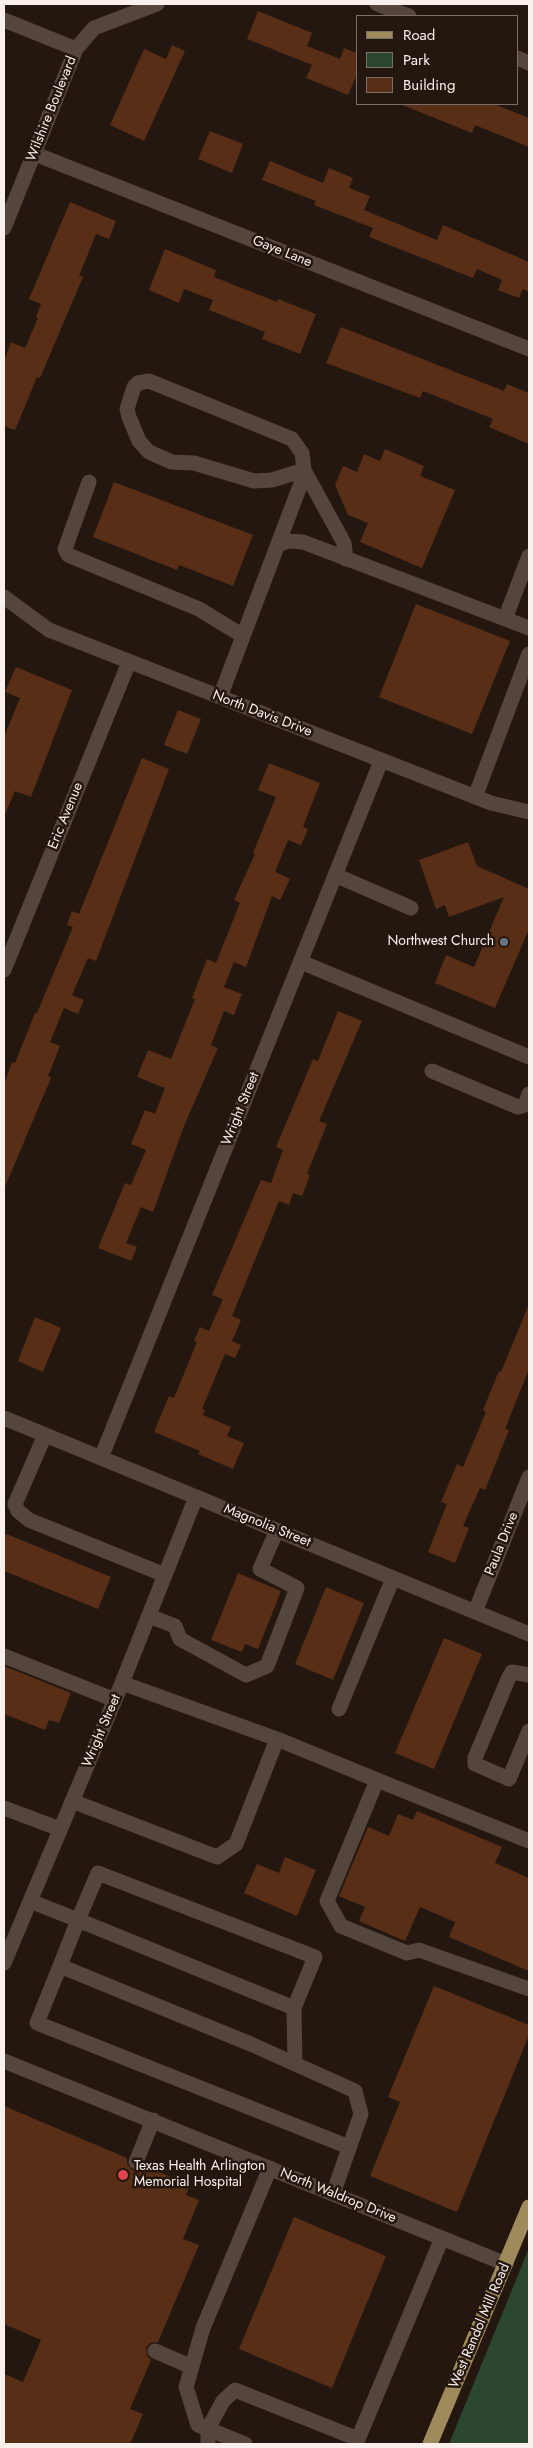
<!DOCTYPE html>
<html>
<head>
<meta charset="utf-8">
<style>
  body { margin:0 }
  #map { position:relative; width:533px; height:2448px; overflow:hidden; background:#241710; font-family:Jost,sans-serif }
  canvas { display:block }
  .frame { position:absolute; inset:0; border:5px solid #faf0eb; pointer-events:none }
  .legend { position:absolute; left:356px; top:15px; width:162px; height:90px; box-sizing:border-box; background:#241710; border:1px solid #7a6e68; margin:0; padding:6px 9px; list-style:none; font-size:15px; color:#faf0eb }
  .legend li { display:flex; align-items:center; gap:10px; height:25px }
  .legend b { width:25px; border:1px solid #7a6e68 }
</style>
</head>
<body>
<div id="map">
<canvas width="533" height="2448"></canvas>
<div class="frame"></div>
<ul class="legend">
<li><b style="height:6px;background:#9f8a5c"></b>Road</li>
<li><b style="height:14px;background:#2b472f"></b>Park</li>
<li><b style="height:14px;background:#592e16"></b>Building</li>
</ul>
</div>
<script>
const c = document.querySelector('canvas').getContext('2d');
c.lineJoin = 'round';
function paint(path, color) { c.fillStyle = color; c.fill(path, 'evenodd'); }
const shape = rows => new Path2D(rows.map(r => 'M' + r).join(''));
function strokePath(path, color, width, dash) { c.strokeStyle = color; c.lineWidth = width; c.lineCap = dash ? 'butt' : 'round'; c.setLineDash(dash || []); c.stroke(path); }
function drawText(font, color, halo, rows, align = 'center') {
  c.font = font + ' Jost,sans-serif'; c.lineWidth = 5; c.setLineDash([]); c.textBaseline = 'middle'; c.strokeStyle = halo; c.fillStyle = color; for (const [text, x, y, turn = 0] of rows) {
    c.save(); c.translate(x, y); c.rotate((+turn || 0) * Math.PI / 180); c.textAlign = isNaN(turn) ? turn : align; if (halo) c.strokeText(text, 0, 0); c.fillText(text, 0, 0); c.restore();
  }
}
const green = shape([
  [529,2248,529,2444,449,2444]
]);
const building = shape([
  [258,11,312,33,307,46,340,59,344,48,357,53,357,74,348,95,306,78,312,65,247,39],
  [172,45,185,51,144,141,110,125,144,49,166,59],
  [400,104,494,104,529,118,529,147,475,125,472,133],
  [210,131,243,144,232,173,198,159],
  [270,161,323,183,329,168,353,178,349,188,370,196,364,210,437,240,443,225,529,262,529,292,523,289,519,298,498,290,502,280,477,269,473,278,369,237,373,228,314,205,316,201,262,180],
  [70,202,116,221,109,239,96,234,79,276,83,277,40,378,37,377,15,430,4,426,4,361,11,342,25,348,38,318,36,317,41,304,29,299],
  [165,249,216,270,214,277,277,302,278,299,316,314,300,354,262,339,265,332,209,310,213,300,184,289,179,303,149,290],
  [341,327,504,391,507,384,529,393,529,444,489,427,493,419,423,391,420,398,326,363],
  [385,449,424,466,420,476,455,490,422,568,360,542,368,523,348,515,335,485,343,466,357,472,364,454,380,461],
  [114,482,253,535,233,586,179,565,177,570,93,537],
  [416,604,510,641,472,734,379,697],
  [16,667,72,690,31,797,15,791,4,817,4,737,20,698,5,692],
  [178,710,201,719,187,754,164,745],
  [142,758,169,769,96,961,88,958,72,995,84,1000,78,1014,64,1008,50,1042,60,1046,48,1076,51,1078,4,1189,4,1084,12,1062,15,1063,35,1013,37,1013,73,927,67,925,72,911,79,914],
  [269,763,320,783,303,827,308,829,301,845,288,840,275,872,290,879,280,900,272,896,246,967,234,962,224,987,242,994,234,1015,224,1011,211,1045,218,1048,184,1126,153,1212,141,1207,126,1243,137,1247,131,1261,98,1248,125,1183,131,1185,146,1150,131,1144,145,1110,155,1114,165,1088,137,1077,148,1050,171,1059,195,999,192,998,207,959,216,963,240,903,234,900,255,854,253,853,276,797,258,790],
  [468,842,477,866,529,889,529,929,495,1008,435,983,446,955,474,967,504,897,449,917,445,905,436,909,419,860],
  [338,1011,362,1021,319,1121,327,1124,307,1174,310,1175,302,1196,293,1193,289,1205,279,1201,232,1316,241,1320,232,1341,241,1345,235,1358,225,1354,202,1409,205,1410,203,1415,231,1427,227,1436,244,1443,233,1469,198,1454,200,1451,154,1432,169,1396,174,1398,197,1342,194,1341,200,1327,209,1331,223,1299,212,1295,261,1180,271,1183,283,1150,276,1147,313,1059,318,1061],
  [529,1304,529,1369,505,1429,509,1430,485,1490,480,1488,463,1526,469,1528,455,1563,428,1552,447,1504,441,1502,457,1464,463,1467,486,1412,483,1410,499,1371,501,1372],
  [35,1317,61,1328,43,1372,18,1361],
  [4,1533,111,1577,98,1609,4,1571],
  [238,1573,281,1591,258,1649,245,1644,242,1652,211,1640],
  [326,1587,364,1603,333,1680,295,1664],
  [444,1638,482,1654,434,1769,395,1753],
  [4,1666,71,1693,59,1723,49,1720,45,1730,4,1714],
  [417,1811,502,1847,495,1863,529,1878,529,1971,449,1937,455,1922,420,1907,405,1941,359,1921,365,1907,339,1896,368,1827,389,1836,398,1814,413,1820],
  [285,1857,316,1870,297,1916,244,1893,257,1864,279,1873],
  [434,1986,529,2025,529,2035,457,2212,370,2176,400,2102,388,2097],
  [4,2106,127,2158,127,2164,132,2170,138,2171,145,2166,190,2185,186,2195,199,2200,183,2239,199,2245,158,2342,150,2343,146,2348,147,2356,151,2360,130,2409,143,2414,130,2444,4,2444,4,2374,23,2382,41,2340,4,2324],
  [294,2217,386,2256,332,2388,239,2349]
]);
const minor = shape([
  [377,4,409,16],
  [4,20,76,49],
  [517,58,529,63],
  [35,154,529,349],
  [4,228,76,49,94,28,157,4],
  [89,482,65,549,68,555,199,609,243,636],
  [278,545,288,541,303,542,529,628],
  [4,597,49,630,491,803,529,812],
  [505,619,529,556],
  [220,697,303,478,304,470,302,453,292,439,149,381,138,383,134,387,127,409,129,417,139,441,149,452,172,462,194,463,254,481,272,480,304,470,344,543,346,559],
  [475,797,529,654],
  [335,875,411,908],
  [301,962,529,1057],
  [4,970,129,662],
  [432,1071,518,1107,525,1105,529,1094],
  [4,1418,529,1634],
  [45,1435,15,1504,18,1511,29,1520,165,1575],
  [101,1458,381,761],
  [475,1612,529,1477],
  [149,1616,175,1626,180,1639,246,1675,267,1666,297,1588,260,1569,277,1530],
  [4,1656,115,1700],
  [529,1675,512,1672,509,1677,475,1758,475,1764,509,1779,529,1731],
  [339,1709,393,1578],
  [277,1739,377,1780],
  [72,1801,217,1857,236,1844,277,1739,122,1683],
  [4,1808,60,1829],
  [529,1841,377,1780,327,1901,341,1926,407,1953,419,1950,529,1989],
  [30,1901,78,1920,60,1966,253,2045,355,2091,361,2114,333,2194],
  [4,1963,122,1683,196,1497],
  [60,1966,37,2023,349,2147],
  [294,2008,78,1920,98,1873,315,1957,294,2008,295,2064],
  [4,2061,506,2264],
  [136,2162,153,2120],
  [155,2351,192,2367],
  [208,2444,208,2429,223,2401,235,2390,358,2439],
  [245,2444,198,2425,186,2387,203,2328,270,2168],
  [356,2444,442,2238]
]);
const major = shape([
  [430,2444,529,2207]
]);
const markers = [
  [504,942,5,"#6b7280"],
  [123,2175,6,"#e0444e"]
];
const streetNames = [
  ["Wilshire Boulevard",52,109,-68],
  ["Gaye Lane",282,252,22],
  ["North Davis Drive",262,714,21],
  ["Eric Avenue",66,816,-68],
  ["Wright Street",241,1109,-68],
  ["Magnolia Street",267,1526,22],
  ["Paula Drive",502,1544,-68],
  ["Wright Street",102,1731,-67],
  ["North Waldrop Drive",338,2196,22],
  ["West Randol Mill Road",480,2326,-67]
];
const poiNames = [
  ["Northwest Church",494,942],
  ["Texas Health Arlington",134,2167,"left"],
  ["Memorial Hospital",134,2183,"left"]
];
paint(green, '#2b472f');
paint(building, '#592e16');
strokePath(minor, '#54453d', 15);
strokePath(major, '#9f8a5c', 15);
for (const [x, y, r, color] of markers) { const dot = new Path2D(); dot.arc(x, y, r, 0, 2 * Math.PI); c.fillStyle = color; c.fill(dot); strokePath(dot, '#241710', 2); }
drawText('14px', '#faf0eb', '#241710', streetNames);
drawText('14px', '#faf0eb', '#241710', poiNames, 'right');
</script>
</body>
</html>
